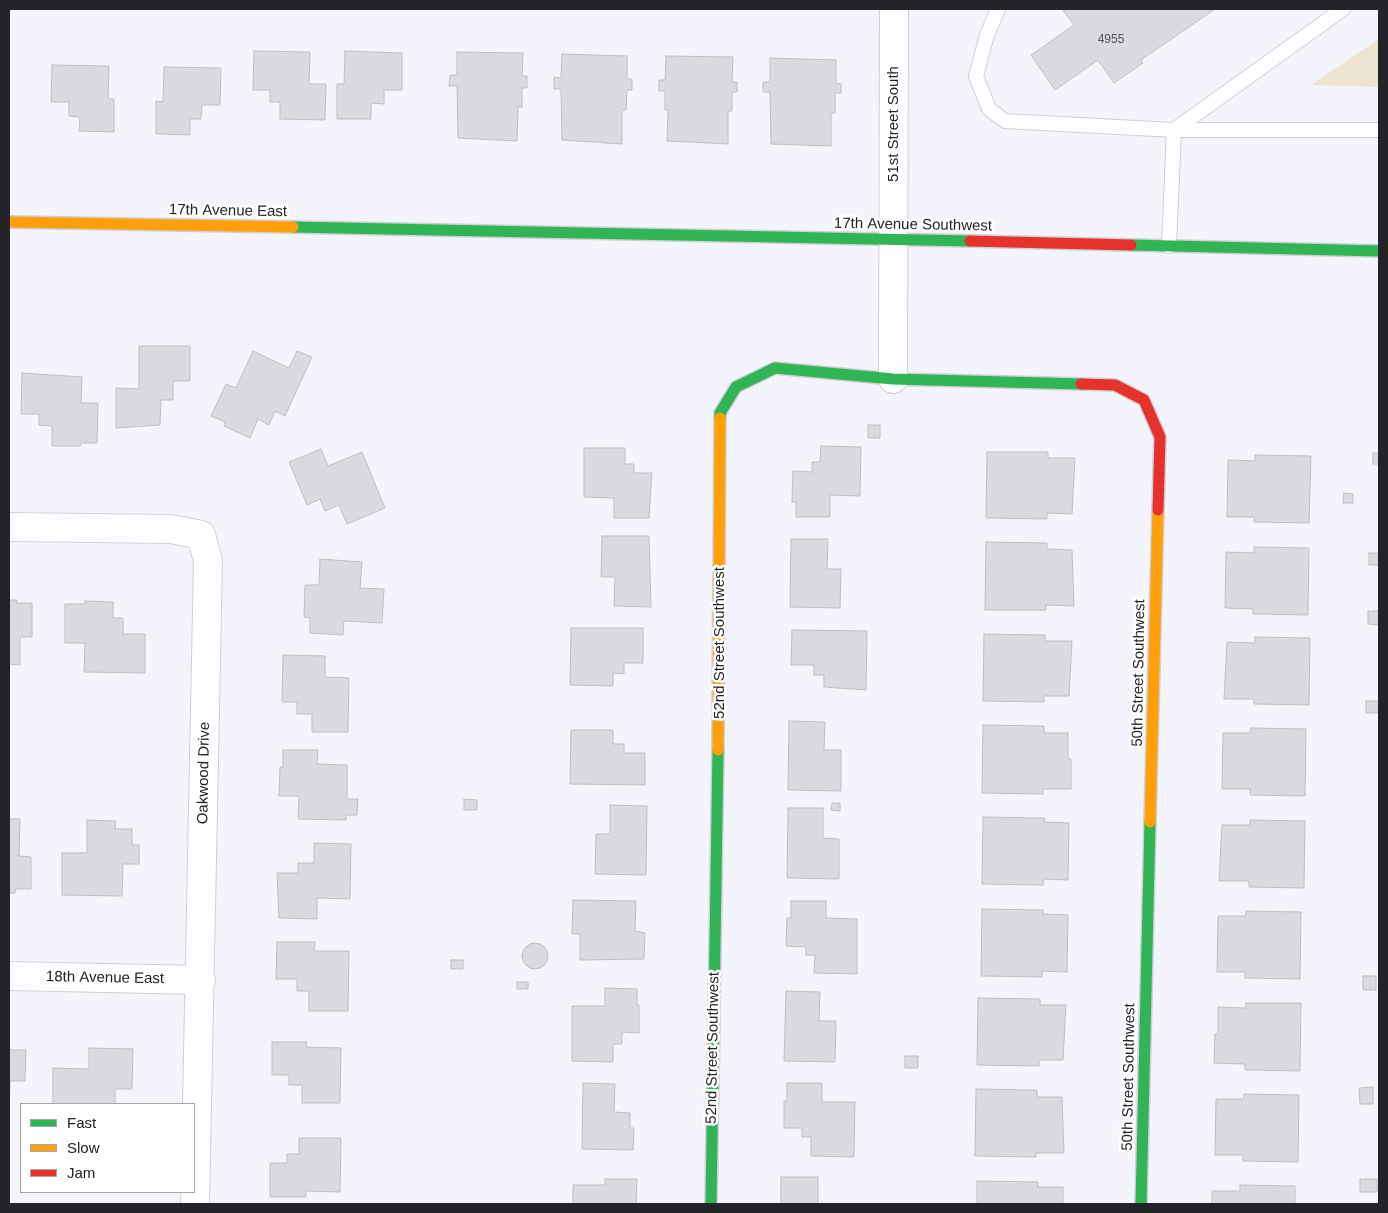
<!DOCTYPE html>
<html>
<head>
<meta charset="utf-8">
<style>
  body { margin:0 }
  #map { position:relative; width:1388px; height:1213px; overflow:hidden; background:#f4f5fc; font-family:Arial,sans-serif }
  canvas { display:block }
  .frame { position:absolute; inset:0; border:10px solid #232328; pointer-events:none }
  .legend { position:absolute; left:20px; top:1103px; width:175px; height:90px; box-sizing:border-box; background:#fff; border:1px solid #a7a7a9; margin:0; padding:6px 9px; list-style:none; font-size:15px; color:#232328 }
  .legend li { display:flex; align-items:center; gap:10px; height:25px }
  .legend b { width:25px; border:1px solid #a7a7a9 }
</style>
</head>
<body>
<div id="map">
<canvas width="1388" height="1213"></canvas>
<div class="frame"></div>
<ul class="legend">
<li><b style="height:6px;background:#30b455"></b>Fast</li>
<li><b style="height:6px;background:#ff9f0a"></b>Slow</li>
<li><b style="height:6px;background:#e5322d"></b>Jam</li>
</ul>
</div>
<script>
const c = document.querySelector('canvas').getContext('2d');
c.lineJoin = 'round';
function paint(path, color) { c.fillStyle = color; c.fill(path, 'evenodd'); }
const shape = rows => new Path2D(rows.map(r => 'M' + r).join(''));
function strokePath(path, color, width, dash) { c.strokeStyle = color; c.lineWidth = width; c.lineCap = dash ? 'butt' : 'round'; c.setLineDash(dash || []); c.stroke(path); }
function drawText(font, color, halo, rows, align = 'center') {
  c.font = font + ' Arial,sans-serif'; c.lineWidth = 5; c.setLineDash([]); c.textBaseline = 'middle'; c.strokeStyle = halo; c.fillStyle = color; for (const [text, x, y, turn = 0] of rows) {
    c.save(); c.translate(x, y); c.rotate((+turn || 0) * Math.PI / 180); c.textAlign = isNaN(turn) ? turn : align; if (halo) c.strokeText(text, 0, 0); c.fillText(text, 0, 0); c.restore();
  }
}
const green = shape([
  [1379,39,1379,87,1311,85]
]);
const building = shape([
  [1062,9,1215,9,1141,60,1143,63,1114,83,1098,60,1055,90,1031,55,1074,25,1062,9],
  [254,51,310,52,309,84,326,84,325,120,280,119,280,102,270,102,270,90,253,90,254,51],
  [345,51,402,53,402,90,384,90,384,104,371,103,371,119,337,119,337,84,344,84,345,51],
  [457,52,523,53,522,76,527,76,527,88,522,88,522,107,518,107,517,141,458,138,457,86,449,86,450,75,457,75,457,52],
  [562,54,627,56,627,79,632,79,632,90,627,90,626,110,622,110,622,144,562,140,561,89,554,89,554,77,561,78,562,54],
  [666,56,733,57,732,82,737,82,737,92,732,92,732,111,728,111,728,144,667,141,668,110,665,110,665,91,659,91,659,80,665,80,666,56],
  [770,58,836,60,836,83,841,84,841,93,835,93,835,113,831,113,831,146,771,144,770,92,763,92,763,82,770,82,770,58],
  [52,65,109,66,108,99,114,99,114,132,79,131,80,117,69,116,69,102,51,102,52,65],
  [164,67,221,68,220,105,202,105,201,119,190,119,190,135,156,134,156,101,163,102,164,67],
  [139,346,190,346,190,381,173,381,173,400,161,400,160,425,116,428,116,388,139,389,139,346],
  [253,351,289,368,297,351,312,357,285,416,275,411,269,425,258,419,250,438,224,426,225,422,211,416,226,384,236,388,253,351],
  [22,373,82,377,81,403,98,403,97,443,81,443,80,446,52,446,52,426,39,425,39,414,21,414,22,373],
  [868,425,880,425,880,438,868,438,868,425],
  [821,446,861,447,860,496,830,495,830,517,796,517,796,502,792,502,793,471,812,472,812,462,820,462,821,446],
  [584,448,625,448,625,464,634,464,634,473,652,473,649,518,614,518,614,498,584,497,584,448],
  [321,449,328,466,362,452,385,508,347,524,339,505,325,511,320,499,307,505,289,462,321,449],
  [987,452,1048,452,1048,458,1075,458,1072,514,1047,513,1047,519,986,518,987,452],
  [1373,453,1379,453,1379,464,1373,464,1373,453],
  [1255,455,1311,456,1309,523,1254,522,1254,517,1227,517,1228,460,1255,461,1255,455],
  [1344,493,1353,494,1353,503,1343,503,1344,493],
  [602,536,649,536,651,607,614,606,615,577,601,577,602,536],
  [791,539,828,539,827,569,841,569,840,608,790,607,791,539],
  [986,542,1047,543,1047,549,1072,550,1074,606,1046,605,1046,610,985,610,986,542],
  [1254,547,1309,548,1308,615,1253,614,1253,609,1225,608,1226,552,1254,553,1254,547],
  [1369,553,1379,553,1379,565,1369,565,1369,553],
  [320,559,362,562,360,588,384,589,382,623,344,621,343,635,310,633,310,618,304,617,305,585,319,585,320,559],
  [9,600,17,600,16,603,32,603,32,637,20,637,20,665,9,664,9,600],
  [85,601,113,602,113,618,123,618,123,634,145,634,145,673,84,672,85,643,65,643,65,604,85,604,85,601],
  [1368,611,1379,611,1379,625,1368,624,1368,611],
  [571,628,643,628,643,663,624,663,624,674,613,673,613,686,570,685,571,628],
  [792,630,867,631,866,690,824,687,824,675,814,675,814,665,791,665,792,630],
  [984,634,1045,635,1045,641,1072,641,1069,696,1044,696,1044,702,983,701,984,634],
  [1255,637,1310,638,1309,705,1254,704,1254,699,1224,699,1227,642,1255,643,1255,637],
  [283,655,325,656,325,677,349,678,348,732,312,732,312,714,297,714,297,702,282,702,283,655],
  [1366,701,1379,701,1379,713,1366,713,1366,701],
  [789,721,825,722,824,750,841,750,841,791,788,790,789,721],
  [983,725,1044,726,1044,733,1068,733,1068,759,1071,759,1071,789,1043,789,1043,794,982,793,983,725],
  [1251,728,1306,729,1305,796,1250,795,1250,789,1222,789,1223,733,1250,733,1251,728],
  [571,730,613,730,613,744,624,744,624,753,645,753,645,785,570,784,571,730],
  [283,750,318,750,317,764,347,765,347,799,358,799,357,815,346,815,346,820,298,819,299,796,279,796,280,767,283,767,283,750],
  [464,799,477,800,477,810,464,810,464,799],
  [832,803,840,803,840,811,831,810,832,803],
  [610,805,647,806,646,875,595,874,596,834,610,834,610,805],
  [788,808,823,808,823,838,839,839,839,879,787,878,788,808],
  [983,817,1045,818,1044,822,1069,823,1068,880,1044,879,1043,885,982,884,983,817],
  [9,819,20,819,19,856,31,857,31,889,15,889,15,893,9,893,9,819],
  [87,820,116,821,115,829,132,829,132,845,139,845,139,864,123,864,122,896,62,895,62,853,87,853,87,820],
  [1250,820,1305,821,1304,888,1249,887,1249,881,1219,881,1222,825,1250,825,1250,820],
  [314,843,351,844,350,899,317,898,317,919,279,918,277,873,298,873,298,863,314,863,314,843],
  [573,900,636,901,635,931,645,933,644,959,580,960,580,934,572,934,573,900],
  [791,901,826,901,826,918,857,919,857,974,814,973,815,955,806,955,806,947,786,946,787,918,791,918,791,901],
  [982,909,1043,910,1043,914,1068,915,1067,972,1042,971,1042,977,981,976,982,909],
  [1246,911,1301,912,1300,979,1245,978,1245,972,1217,972,1218,916,1246,916,1246,911],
  [277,942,315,942,314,951,349,951,348,1011,309,1011,309,991,297,991,297,979,276,979,277,942],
  '522 956a13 13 0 1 1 26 0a13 13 0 1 1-26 0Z',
  [451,960,463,960,463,969,451,969,451,960],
  [1363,976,1376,976,1376,990,1363,990,1363,976],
  [517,982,528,982,528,989,517,989,517,982],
  [605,988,637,989,637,1005,639,1005,639,1033,622,1032,622,1044,613,1044,613,1062,572,1061,572,1006,605,1006,605,988],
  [786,991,820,992,819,1021,836,1021,835,1062,784,1061,786,991],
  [978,998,1040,999,1040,1005,1066,1005,1063,1060,1039,1060,1039,1066,977,1065,978,998],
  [1246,1003,1301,1003,1300,1071,1245,1070,1245,1064,1214,1063,1215,1034,1218,1034,1218,1007,1246,1008,1246,1003],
  [272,1042,307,1042,306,1047,341,1048,340,1103,302,1103,302,1085,289,1085,289,1075,272,1075,272,1042],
  [9,1047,10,1050,26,1050,25,1081,10,1081,9,1113,9,1047],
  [89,1048,133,1049,132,1089,115,1089,115,1104,53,1104,53,1068,89,1069,89,1048],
  [905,1056,918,1056,918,1068,905,1068,905,1056],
  [583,1083,615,1084,614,1112,630,1113,630,1128,634,1128,633,1150,582,1149,583,1083],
  [787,1083,822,1083,822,1102,855,1102,854,1157,811,1156,811,1137,802,1137,802,1128,784,1128,784,1101,787,1101,787,1083],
  [1373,1087,1373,1104,1360,1104,1359,1088,1373,1087],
  [976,1089,1037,1090,1037,1097,1062,1097,1064,1153,1036,1153,1036,1157,975,1156,976,1089],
  [1244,1094,1299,1095,1298,1162,1243,1161,1243,1155,1215,1155,1216,1099,1244,1099,1244,1094],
  [299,1138,341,1138,340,1192,306,1191,306,1197,270,1197,270,1163,287,1163,287,1154,299,1154,299,1138],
  [781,1177,818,1177,818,1204,781,1204,781,1177],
  [605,1179,637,1179,636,1204,573,1204,573,1185,605,1185,605,1179],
  [1360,1179,1377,1179,1377,1192,1360,1192,1360,1179],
  [977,1181,1038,1182,1038,1187,1063,1187,1063,1204,977,1204,977,1181],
  [1240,1185,1295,1186,1295,1204,1212,1204,1212,1191,1240,1191,1240,1185]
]);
const lane = shape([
  [998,9,987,35,976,76,989,109,1005,121,1174,130,1343,9],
  [1169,246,1174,130,1379,130]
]);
const street = shape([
  [893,379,894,9],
  [9,527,171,529,201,535,208,561,195,1204],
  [9,976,201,980]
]);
const fast = shape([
  [293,227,970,241],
  [1131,245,1379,251],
  [720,418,720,413,736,387,775,368,893,379,1081,384],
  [711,1204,718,750],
  [1141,1204,1150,822]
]);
const slow = shape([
  [9,222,293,227],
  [718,750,720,418],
  [1150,822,1158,510]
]);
const jam = shape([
  [970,241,1131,245],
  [1081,384,1115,385,1144,400,1160,437,1158,510]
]);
const numberNames = [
  ["4955",1111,40]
];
const streetNames = [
  ["51st Street South",894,124,-90],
  ["17th Avenue East",228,211,1],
  ["17th Avenue Southwest",913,225,1],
  ["52nd Street Southwest",720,643,-90],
  ["50th Street Southwest",1139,673,-89],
  ["Oakwood Drive",204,773,-89],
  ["18th Avenue East",105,978,1],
  ["52nd Street Southwest",713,1048,-89],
  ["50th Street Southwest",1129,1077,-89]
];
paint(green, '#ede3d1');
paint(building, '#dadbe0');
strokePath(building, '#bebfc4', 1);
strokePath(lane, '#cfcfd5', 16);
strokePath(street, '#cfcfd5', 30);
strokePath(fast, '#cfcfd5', 14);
strokePath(slow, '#cfcfd5', 14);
strokePath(jam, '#cfcfd5', 14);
strokePath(lane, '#fdfeff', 14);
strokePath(street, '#fdfeff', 28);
strokePath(fast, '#30b455', 11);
strokePath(slow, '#ff9f0a', 11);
strokePath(jam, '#e5322d', 11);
drawText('12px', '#545459', null, numberNames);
drawText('15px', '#232328', '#fff', streetNames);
</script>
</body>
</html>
